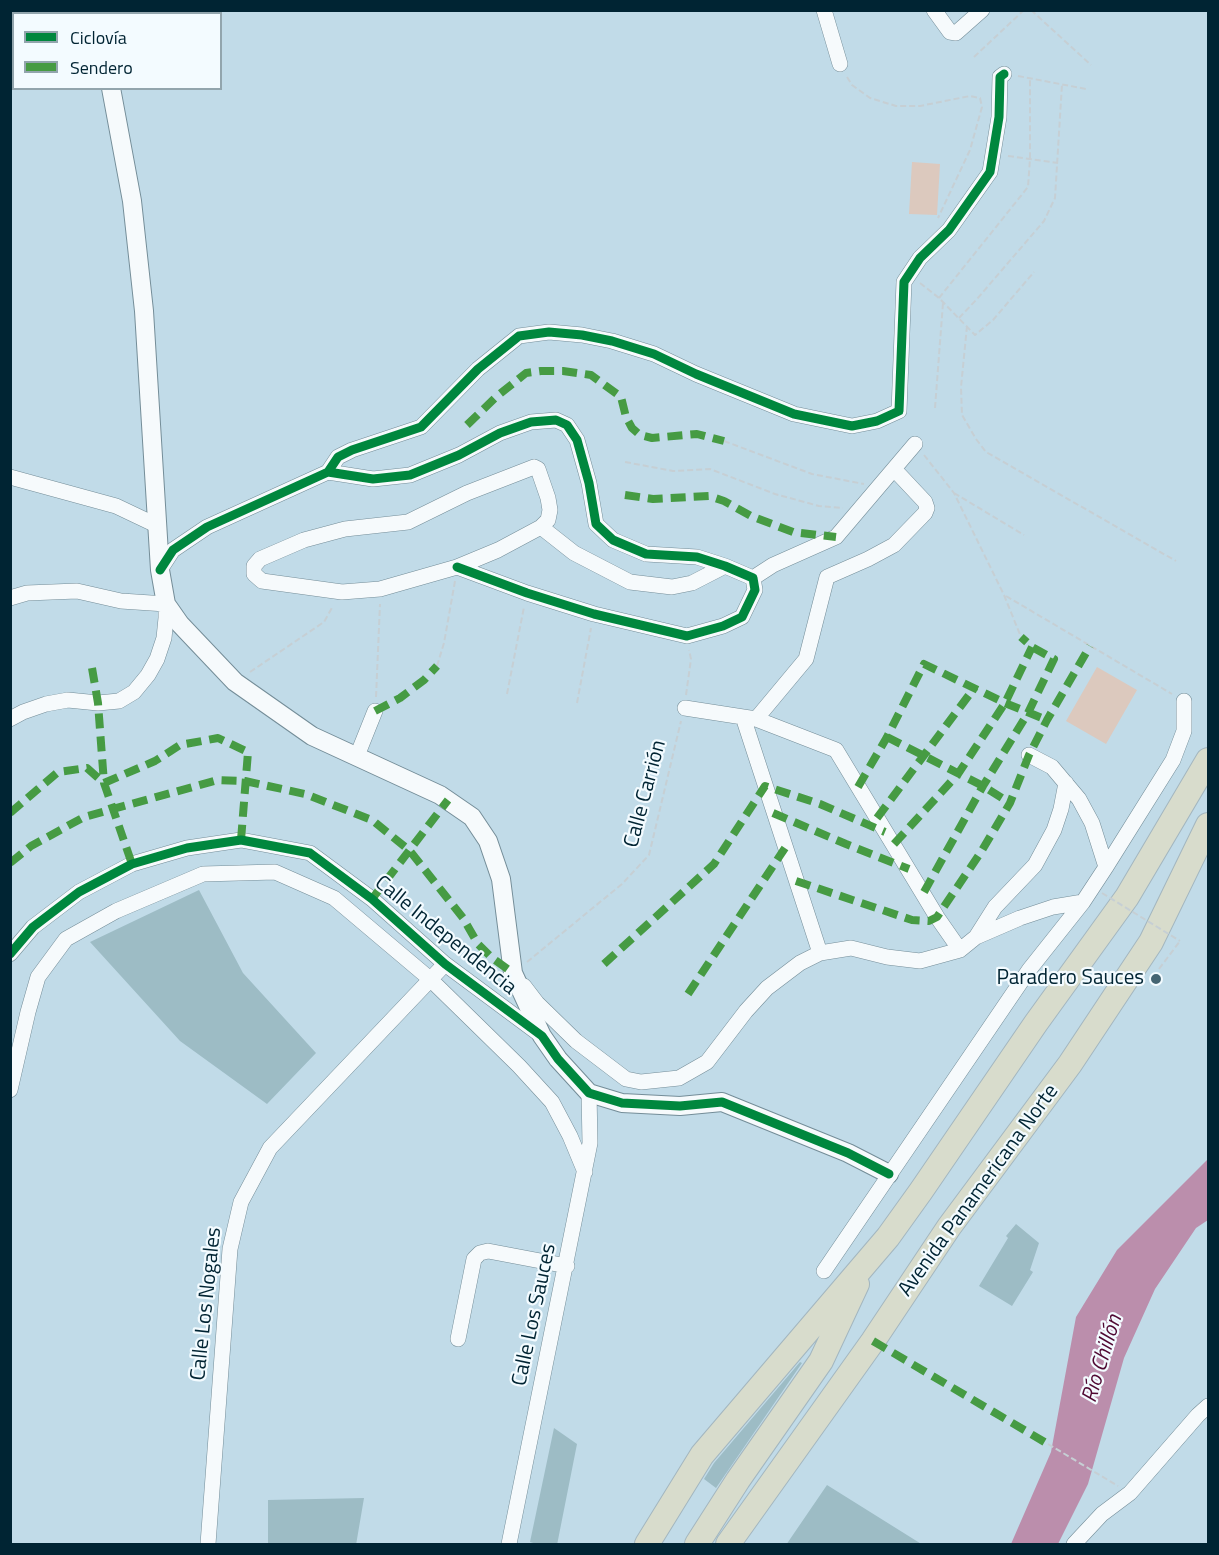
<!DOCTYPE html>
<html>
<head>
<meta charset="utf-8">
<style>
  body { margin:0 }
  #map { position:relative; width:1219px; height:1555px; overflow:hidden; background:#c1dbe8; font-family:"Titillium Web",sans-serif }
  canvas { display:block }
  .frame { position:absolute; inset:0; border:12px solid #002433; pointer-events:none }
  .legend { position:absolute; left:12px; top:12px; width:210px; height:78px; box-sizing:border-box; background:#f3fbff; border:2px solid #92a5ad; margin:0; padding:8px 10px; list-style:none; font-size:18px; color:#002433 }
  .legend li { display:flex; align-items:center; gap:12px; height:30px }
  .legend b { width:30px; border:2px solid #92a5ad }
</style>
</head>
<body>
<div id="map">
<canvas width="1219" height="1555"></canvas>
<div class="frame"></div>
<ul class="legend">
<li><b style="height:8px;background:#00873e"></b>Ciclovía</li>
<li><b style="height:8px;background:#469b43"></b>Sendero</li>
</ul>
</div>
<script>
const c = document.querySelector('canvas').getContext('2d');
c.lineJoin = 'round';
function paint(path, color) { c.fillStyle = color; c.fill(path, 'evenodd'); }
const shape = rows => new Path2D(rows.map(r => 'M' + r).join(''));
function strokePath(path, color, width, dash) { c.strokeStyle = color; c.lineWidth = width; c.lineCap = dash ? 'butt' : 'round'; c.setLineDash(dash || []); c.stroke(path); }
function drawText(font, color, halo, rows, align = 'center') {
  c.font = font + ' "Titillium Web",sans-serif'; c.lineWidth = 4.5; c.setLineDash([]); c.textBaseline = 'middle'; c.strokeStyle = halo; c.fillStyle = color; for (const [text, x, y, turn = 0] of rows) {
    c.save(); c.translate(x, y); c.rotate((+turn || 0) * Math.PI / 180); c.textAlign = isNaN(turn) ? turn : align; if (halo) c.strokeText(text, 0, 0); c.fillText(text, 0, 0); c.restore();
  }
}
const green = shape([
  [912,162,940,164,937,215,909,214],
  [1097,667,1137,690,1106,744,1066,721]
]);
const water = shape([
  [1208,1159,1208,1220,1196,1228,1155,1289,1124,1358,1088,1484,1058,1544,1011,1544,1051,1452,1076,1317,1117,1250]
]);
const building = shape([
  [199,890,243,973,316,1053,267,1104,180,1041,90,942],
  [1016,1224,1039,1243,1030,1270,1033,1272,1012,1306,979,1286,1008,1238,1006,1236],
  [800,1362,802,1363,716,1488,704,1479,714,1463],
  [554,1428,577,1444,557,1545,540,1545,530,1542],
  [827,1485,923,1545,786,1545],
  [364,1498,356,1545,268,1545,268,1500]
]);
const path = shape([
  [1031,10,1091,65],
  [974,57,1024,10],
  [1018,76,1086,89],
  [847,77,852,85,870,98,896,106,920,106,970,96,980,98,982,107,970,150,938,218],
  [1008,156,1058,163],
  [920,283,939,298,975,335,993,320,1034,272],
  [939,298,1028,187,1030,159,1030,78],
  [959,318,977,299,1044,221,1055,198,1062,84],
  [967,326,961,387,962,415,976,439,986,452,1176,561],
  [935,408,943,303],
  [724,441,812,474,864,484],
  [924,455,954,493,1004,595,1021,637],
  [625,462,673,471,710,469,775,494,819,506,843,508],
  [954,493,1024,535],
  [1006,596,1172,694],
  [437,666,444,643,455,581],
  [250,672,324,622,333,606],
  [507,694,524,607],
  [686,695,691,659,689,650],
  [376,697,380,604],
  [577,703,591,628],
  [527,962,622,884,649,855,681,721],
  [1159,969,1180,941],
  [1048,1444,1118,1486]
]);
const minor = shape([
  [824,10,840,64],
  [934,10,950,32,956,33,982,10],
  [534,467,538,469,548,498,550,510,548,520,541,527,498,550,457,567,380,589,342,592,262,581,254,574,254,566,260,559,304,540,345,529,408,522,467,493,534,467],
  [328,472,338,457,352,450,421,427,478,369,519,336,549,332,582,335,612,341,654,354,696,374,794,414,852,426,877,421,899,411,904,282,920,258,949,230,990,172,999,117,1000,77,1004,74],
  [10,477,116,506,156,525],
  [541,527,574,553,630,582,672,587,692,583,725,566],
  [160,570,173,550,207,527,328,472,373,479,410,475,459,455,500,433,531,422,556,420,567,425,577,440,589,483,596,524,613,540,646,554,697,557,725,566,753,578,755,590,742,617,723,626,687,636,594,614,527,593,457,567],
  [753,578,773,565,836,537,915,444],
  [10,598,27,593,77,591,121,601,166,604,166,618,164,638,157,659,148,675,134,692,119,701,98,703,68,700,46,704,23,712,10,719],
  [685,708,756,719,836,750,937,917,960,950],
  [743,717,820,953],
  [756,719,806,659,827,577,868,559,894,545,925,513,927,508,925,502,894,469],
  [1029,755,1052,767,1079,799,1092,823,1106,867],
  [357,756,375,711],
  [976,937,995,907,1035,865,1054,830,1061,809,1066,783],
  [10,954,33,927,79,892,132,864,187,848,241,840,310,853,372,899,445,964,542,1036],
  [524,986,537,1003,576,1041,626,1079,641,1082,679,1078,707,1062,746,1011,767,988,800,963,820,953,851,948,887,957,920,961,960,950,976,937,1020,918,1053,907,1083,902],
  [10,1090,28,1012,38,977,66,939,116,911,203,874,275,872,334,898,430,979,473,1021,519,1066,552,1102,570,1136,585,1172],
  [824,1271,1029,970,1083,902,1106,867,1173,760,1184,731,1184,701],
  [458,1339,474,1259,480,1253,488,1251,567,1266],
  [208,1544,230,1249,241,1202,270,1148,445,964],
  [509,1544,590,1143,589,1093],
  [1074,1544,1102,1514,1130,1493,1198,1415,1208,1406]
]);
const tertiary = shape([
  [98,14,98,10],
  [111,88,132,201,144,311,160,570,166,604,180,624,235,682,312,736,440,795,472,817,488,841,501,879,513,973,542,1036,558,1059,589,1093,622,1103,680,1106,722,1102,848,1153,889,1174]
]);
const trunk = shape([
  [647,1544,702,1455,888,1237,921,1191,1036,1023,1127,897,1208,760],
  [697,1544,738,1480,821,1361,857,1284],
  [728,1544,873,1341,949,1227,1070,1064,1151,942,1208,825]
]);
const pathBridge = shape([
  [1102,893,1180,941]
]);
const quiet = shape([
  [467,425,496,397,526,373,541,371,563,371,591,375,621,397,626,417,632,428,640,435,652,438,697,434,724,441],
  [625,495,653,499,709,496,724,501,751,516,793,532,836,537],
  [92,668,98,703,104,783,132,864],
  [375,711,400,698,424,680,437,666],
  [887,737,983,786,1010,803],
  [858,787,887,737,924,664,1005,703,1047,720],
  [10,813,58,772,87,768,104,783,155,761,180,745,218,738,248,752,241,840],
  [773,813,846,844,909,869],
  [877,818,975,687],
  [894,844,958,774,1005,703,1032,647],
  [10,863,31,846,84,817,218,780,245,781,305,794,372,820,410,851,463,918,478,944,491,957,513,973],
  [796,881,912,920,929,921,937,917,981,852,1010,803,1029,755,1047,720,1090,646],
  [924,892,983,786,1028,713,1054,659,1032,647,1021,637],
  [372,899,448,800],
  [604,964,714,864,765,786,820,804,885,832],
  [688,994,785,848],
  [873,1341,1048,1444]
]);
const cycleway = shape([
  [328,472,338,457,352,450,421,427,478,369,519,336,549,332,582,335,612,341,654,354,696,374,794,414,852,426,877,421,899,411,904,282,920,258,949,230,990,172,999,117,1000,77,1004,74],
  [160,570,173,550,207,527,328,472,373,479,410,475,459,455,500,433,531,422,556,420,567,425,577,440,589,483,596,524,613,540,646,554,697,557,725,566,753,578,755,590,742,617,723,626,687,636,594,614,527,593,457,567],
  [10,954,33,927,79,892,132,864,187,848,241,840,310,853,372,899,445,964,542,1036,558,1059,589,1093,622,1103,680,1106,722,1102,848,1153,889,1174]
]);
const markers = [
  [1156,979,6,"#446472"]
];
const streetNames = [
  ["Calle Carrión",646,794,-75],
  ["Calle Independencia",445,936,39],
  ["Avenida Panamericana Norte",979,1191,-54],
  ["Calle Los Nogales",207,1304,-84],
  ["Calle Los Sauces",535,1315,-78]
];
const poiNames = [
  ["Paradero Sauces",1144,979]
];
const waterNames = [
  ["Río Chillón",1103,1359,-73]
];
paint(green, '#dcc9be');
paint(water, '#bb8eac');
paint(building, '#9dbcc5');
strokePath(minor, '#748d98', 16);
strokePath(tertiary, '#748d98', 20);
strokePath(trunk, '#a3b6bf', 26);
strokePath(path, '#c6cfd4', 2, [6, 3]);
strokePath(minor, '#f6fafc', 15);
strokePath(tertiary, '#f6fafc', 18);
strokePath(trunk, '#d8dccc', 24);
strokePath(pathBridge, '#c6cfd4', 2, [6, 3]);
strokePath(quiet, '#469b43', 8, [15, 8]);
strokePath(cycleway, '#00873e', 9);
for (const [x, y, r, color] of markers) { const dot = new Path2D(); dot.arc(x, y, r, 0, 2 * Math.PI); c.fillStyle = color; c.fill(dot); strokePath(dot, '#f3fbff', 2); }
drawText('21px', '#002433', '#f3fbff', streetNames);
drawText('21px', '#002433', '#f3fbff', poiNames, 'right');
drawText('italic 22px', '#4f0832', '#f3fbff', waterNames);
</script>
</body>
</html>
